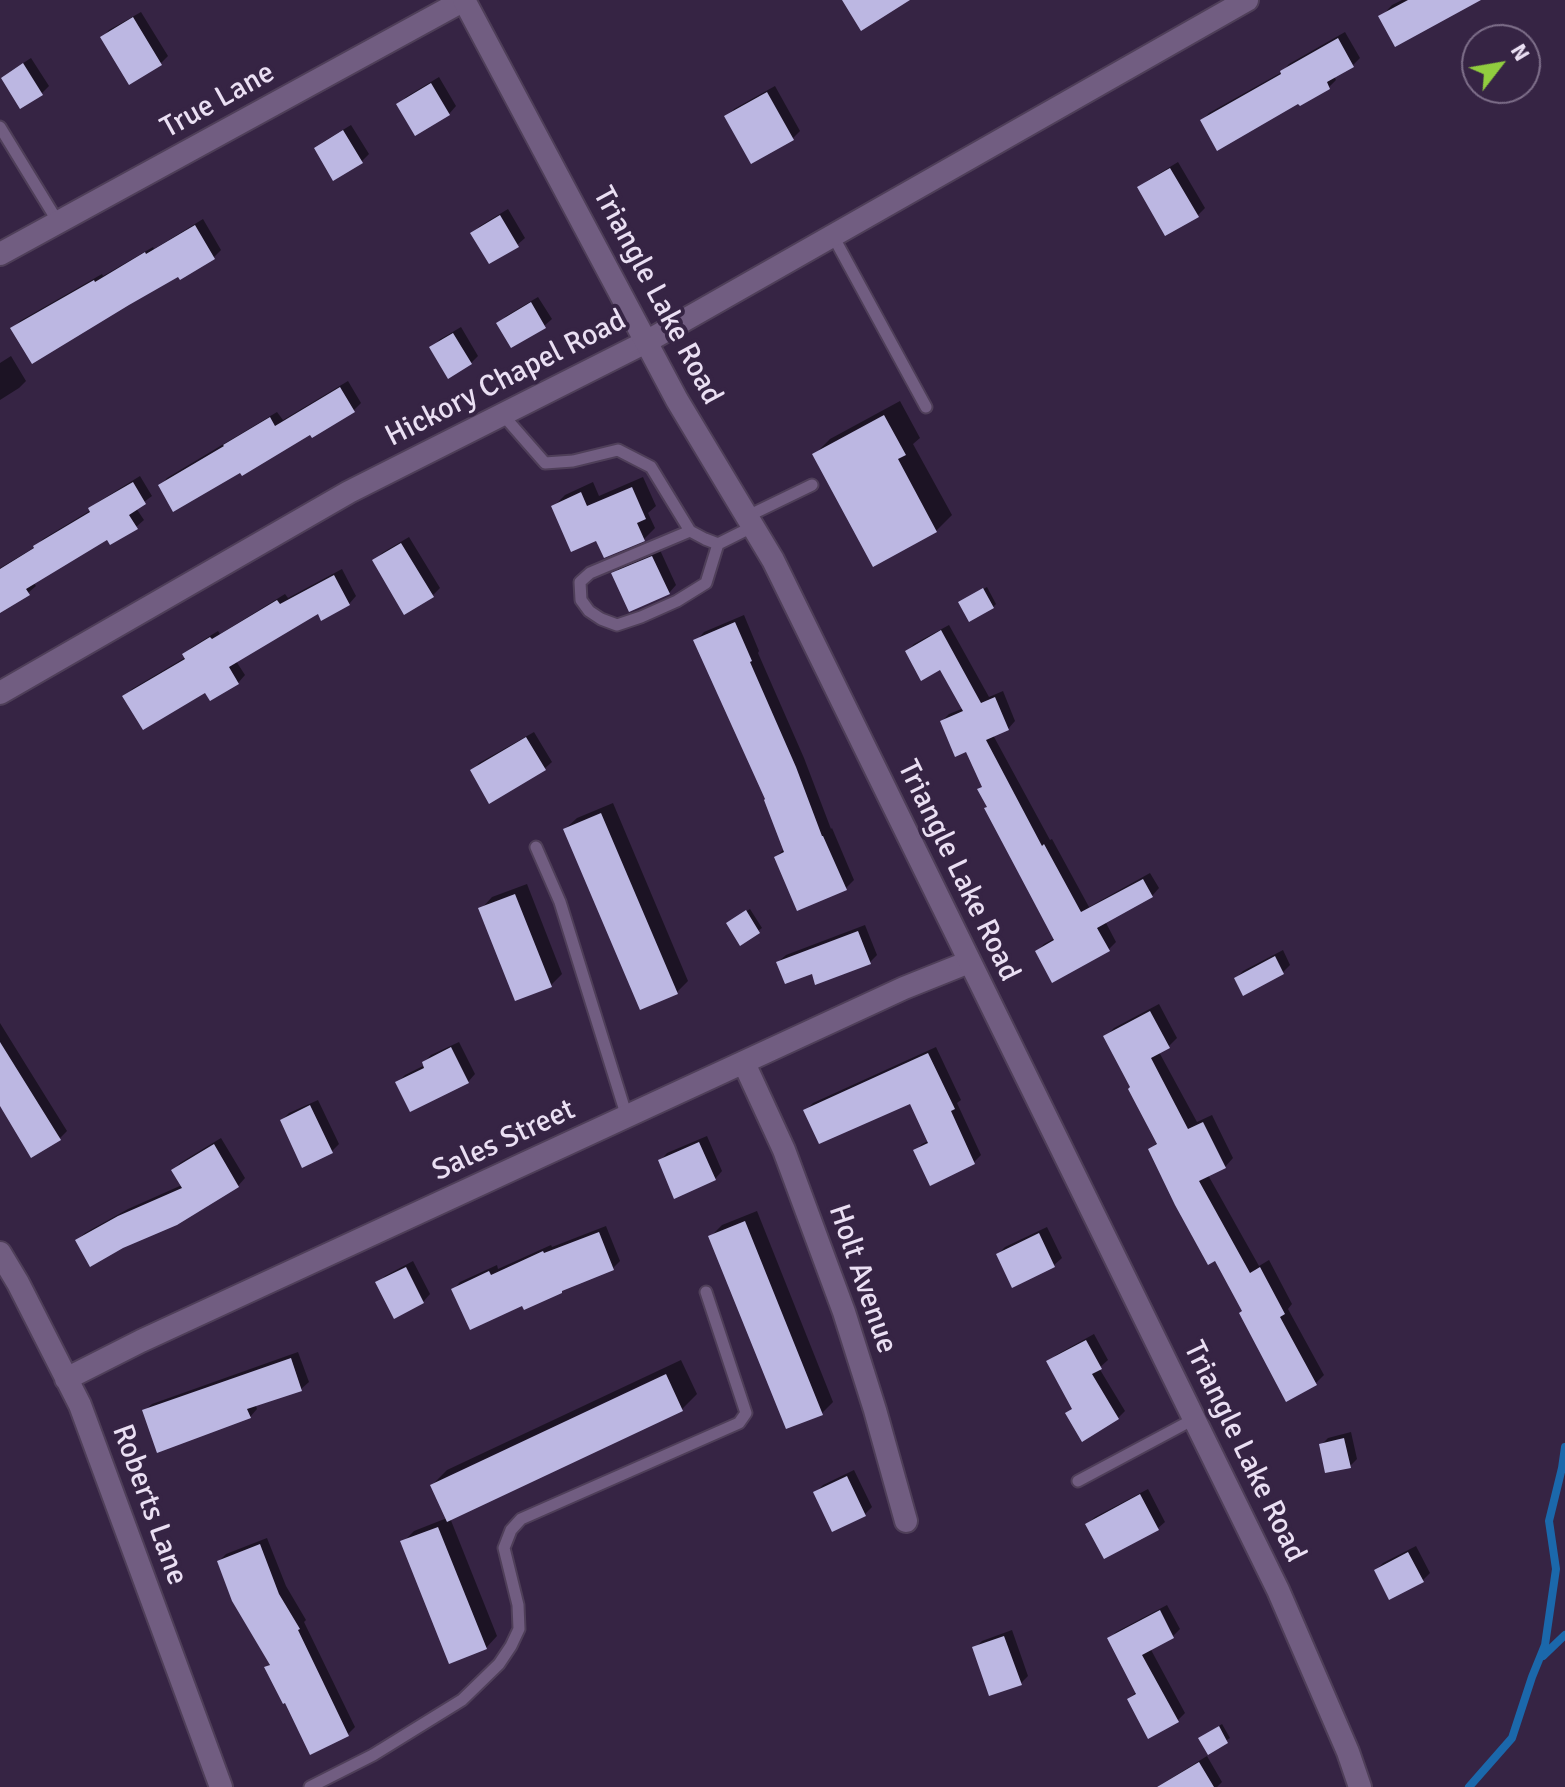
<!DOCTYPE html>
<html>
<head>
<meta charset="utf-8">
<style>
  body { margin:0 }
  #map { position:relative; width:1565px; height:1787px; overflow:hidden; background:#362444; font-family:Signika,sans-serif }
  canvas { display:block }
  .north { position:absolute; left:1461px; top:24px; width:80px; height:80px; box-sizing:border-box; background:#362444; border:2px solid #7e6f8a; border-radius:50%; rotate:59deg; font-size:22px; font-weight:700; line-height:32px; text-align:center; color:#eadff3 }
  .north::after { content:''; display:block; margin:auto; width:28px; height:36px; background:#91cd3f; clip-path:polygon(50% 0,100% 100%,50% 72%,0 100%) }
</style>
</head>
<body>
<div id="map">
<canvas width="1565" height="1787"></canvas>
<div class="north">N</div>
</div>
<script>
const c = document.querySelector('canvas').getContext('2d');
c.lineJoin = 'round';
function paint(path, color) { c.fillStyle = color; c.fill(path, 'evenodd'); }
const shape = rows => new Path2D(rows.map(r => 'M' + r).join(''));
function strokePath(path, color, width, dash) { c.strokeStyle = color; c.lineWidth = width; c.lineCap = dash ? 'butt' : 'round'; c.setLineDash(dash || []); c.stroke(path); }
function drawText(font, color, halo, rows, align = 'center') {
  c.font = font + ' Signika,sans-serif'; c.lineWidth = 8; c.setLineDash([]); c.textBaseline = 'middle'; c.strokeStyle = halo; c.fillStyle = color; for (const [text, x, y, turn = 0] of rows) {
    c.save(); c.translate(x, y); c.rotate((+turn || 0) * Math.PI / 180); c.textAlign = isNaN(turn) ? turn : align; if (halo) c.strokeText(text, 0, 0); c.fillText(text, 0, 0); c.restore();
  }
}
const shadow = shape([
  [1402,0,1472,0,1381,17,1392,5],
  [141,12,168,56,161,63,102,38,109,30],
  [1345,32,1360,58,1353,65,1334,76,1336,80,1329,87,1202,121,1209,113,1282,72,1289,64],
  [31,58,49,86,42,93,3,78,11,71],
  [439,77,456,106,449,114,416,134,398,105,406,97],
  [775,86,800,131,793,138,752,161,727,117,734,109],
  [351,125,369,154,362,161,316,149,323,142],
  [1178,162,1205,208,1198,215,1140,188,1147,181],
  [508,209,525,238,517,245,472,233,480,226],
  [203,219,221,250,214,257,179,274,13,328,20,321,102,274,103,276,153,247,154,249],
  [538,297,552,319,544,326,499,323,506,316],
  [461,327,478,356,471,363,432,348,439,340],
  [11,356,26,381,19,388,0,400,0,363],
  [348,381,361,403,354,410,241,471,160,486,167,478,277,412,283,420],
  [900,401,920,438,913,444,952,515,936,531,815,454,830,439],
  [140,476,152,496,136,508,144,520,136,527,108,537,33,582,36,586,28,593,0,610,0,568,35,547,43,539,91,510,98,502],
  [643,477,656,506,648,513,655,528,644,539,597,538,554,506,565,495,593,482,599,496],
  [409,537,440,588,433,595,374,561,382,553],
  [660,550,676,585,669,593,614,574,621,566],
  [342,569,356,596,349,604,319,612,236,661,245,675,238,683,206,690,125,697,132,689,186,657,184,654,192,647,218,631,220,634,285,594,288,598],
  [987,587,996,604,993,607,963,600],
  [744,615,759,651,758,653,804,758,831,829,832,828,854,880,846,888,776,857,784,849,759,781,696,641,704,632],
  [949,625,989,697,1003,691,1015,721,1008,729,993,735,1050,840,1052,839,1089,907,1150,873,1159,888,1152,896,1105,921,1116,942,1109,949,1053,980,1037,951,1044,944,1055,938,989,806,983,786,967,749,942,721,949,714,964,708,941,668,907,651,914,644],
  [534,732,552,762,544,769,472,771,479,763],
  [613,803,688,981,677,992,565,829,577,818],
  [527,884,562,974,551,985,481,909,492,897],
  [750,909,762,928,741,943,732,920],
  [865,925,877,955,870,962,813,972,778,962,786,955],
  [1283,950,1290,965,1283,972,1236,978,1243,971],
  [1159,1004,1177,1038,1169,1046,1159,1052,1197,1122,1212,1115,1233,1158,1225,1167,1208,1175,1259,1266,1269,1260,1292,1304,1288,1309,1324,1375,1316,1383,1244,1310,1150,1149,1158,1142,1106,1036,1114,1028],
  [0,1023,67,1131,60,1138,0,1104],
  [459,1042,475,1074,468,1082,397,1083,405,1075,425,1065,424,1062,431,1055],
  [936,1047,961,1100,957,1103,981,1155,974,1162,915,1151,922,1144,928,1141,911,1102,806,1110,813,1103],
  [318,1100,339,1144,332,1151,282,1120,289,1113],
  [707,1136,722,1171,715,1179,660,1161,667,1153],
  [221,1138,245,1178,238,1186,176,1223,123,1246,77,1240,85,1233,128,1209,182,1185,173,1170,180,1163],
  [757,1211,833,1402,822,1413,711,1236,722,1225],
  [606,1226,620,1261,613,1268,523,1303,453,1290,460,1282,497,1265,498,1269,551,1245,552,1247],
  [1047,1227,1062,1258,1054,1265,1013,1285,998,1254,1005,1247],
  [413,1261,430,1294,423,1302,378,1283,385,1276],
  [1094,1334,1108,1360,1099,1368,1125,1411,1118,1418,1049,1362,1056,1355],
  [298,1352,309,1382,301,1389,255,1404,257,1409,250,1417,144,1411,152,1404],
  [681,1360,697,1394,682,1409,450,1518,497,1636,486,1648,403,1542,414,1531,447,1518,432,1485,447,1470],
  [1351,1432,1357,1459,1350,1466,1321,1445,1328,1438],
  [854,1470,872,1507,865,1514,816,1492,823,1485],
  [1148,1489,1165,1522,1157,1529,1087,1524,1095,1517],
  [267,1538,286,1586,306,1620,304,1622,355,1727,348,1734,267,1668,271,1663,219,1561,226,1554],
  [1416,1546,1430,1573,1423,1580,1376,1570,1383,1563],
  [1167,1605,1180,1629,1173,1636,1150,1648,1185,1713,1178,1720,1149,1736,1129,1699,1137,1691,1109,1639,1116,1632],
  [1012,1630,1028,1676,1021,1683,975,1648,982,1641],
  [1222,1724,1230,1738,1208,1752,1200,1738],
  [1207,1756,1222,1782,1217,1787,1157,1787]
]);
const stream = shape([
  [1543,1656,1565,1635],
  [1469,1787,1512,1738,1532,1677,1545,1645,1556,1569,1549,1521,1562,1468,1565,1447]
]);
const building = shape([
  [842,0,910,0,861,31],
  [1408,0,1481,0,1395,47,1378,16],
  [133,17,162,65,129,85,100,37],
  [1338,38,1354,67,1327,82,1330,89,1300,106,1298,104,1217,151,1200,120,1281,74,1280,71],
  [23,63,43,95,20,109,1,78],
  [431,83,450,115,415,136,396,104],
  [767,92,794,140,751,164,724,116],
  [343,130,363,163,333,181,314,148],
  [1170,168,1199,217,1165,236,1137,187],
  [500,215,519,247,489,264,470,233],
  [195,225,215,259,180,280,178,277,129,305,32,364,10,328,94,280,95,282,145,252,146,254],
  [531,302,546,328,511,348,496,323],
  [453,333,472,364,448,379,429,347],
  [340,387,355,412,312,438,310,435,242,476,240,473,173,512,158,485,224,446,223,445,270,417,275,426],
  [884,415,906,455,898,459,937,532,873,567,812,454],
  [133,482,146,504,129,515,138,529,110,545,107,540,26,589,30,595,0,613,0,569,34,548,33,546,90,512,88,508],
  [632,487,646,519,637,523,645,541,604,558,596,541,571,552,551,506,581,492,587,506],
  [401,543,434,597,404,615,372,560],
  [652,556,670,594,629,612,611,573],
  [334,575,350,605,321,621,318,614,229,667,239,684,210,701,205,693,143,730,122,696,185,659,182,654,210,637,212,639,277,600,280,604],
  [983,588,994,608,969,622,958,602],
  [735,622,752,661,750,662,796,767,822,836,823,836,847,890,797,911,774,857,784,852,764,800,765,799,693,640],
  [941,630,981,703,995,697,1009,730,986,740,1042,846,1044,844,1081,912,1143,879,1153,897,1097,928,1110,951,1052,983,1035,951,1054,940,984,808,987,807,977,789,982,787,966,752,955,757,940,721,963,711,940,670,921,681,905,651],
  [526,737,546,770,489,804,470,770],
  [601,813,678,994,640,1010,563,829],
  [515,894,552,987,515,1001,478,908],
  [746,910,760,933,740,946,726,923],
  [858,931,871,964,815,985,812,974,785,984,776,962],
  [1275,956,1284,974,1243,996,1234,978],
  [1150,1011,1170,1048,1151,1058,1188,1129,1203,1122,1226,1168,1199,1181,1250,1273,1260,1267,1285,1314,1280,1317,1317,1385,1286,1402,1239,1313,1242,1311,1215,1261,1208,1265,1175,1205,1148,1149,1157,1144,1128,1089,1130,1087,1103,1036],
  [0,1042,61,1140,31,1158,0,1106],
  [451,1047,469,1083,410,1112,395,1082,424,1068,422,1062],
  [928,1053,955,1109,951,1111,975,1164,930,1186,913,1150,928,1143,910,1104,819,1144,803,1110],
  [310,1105,333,1153,302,1168,280,1120],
  [699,1142,716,1180,674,1199,658,1160],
  [214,1144,239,1187,177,1225,123,1248,90,1267,75,1240,118,1216,182,1188,171,1170],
  [745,1221,823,1415,786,1429,708,1236],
  [599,1232,614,1270,562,1291,562,1293,524,1310,522,1306,470,1330,451,1289,489,1271,491,1275,543,1251,544,1253],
  [1039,1233,1055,1267,1012,1288,996,1254],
  [406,1267,424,1303,394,1319,375,1282],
  [1086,1340,1102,1369,1092,1374,1119,1419,1082,1442,1065,1413,1072,1409,1046,1361],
  [291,1358,302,1391,247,1409,251,1418,157,1453,142,1410],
  [666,1374,683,1411,447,1522,430,1485],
  [1344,1438,1351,1468,1325,1473,1319,1444],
  [847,1476,866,1516,832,1532,813,1492],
  [1140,1494,1159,1530,1104,1559,1085,1524],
  [438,1527,487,1649,449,1664,400,1541],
  [260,1544,279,1594,300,1629,298,1630,349,1736,310,1755,285,1703,283,1704,264,1667,270,1665,232,1601,217,1561],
  [1408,1552,1424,1582,1389,1600,1374,1570],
  [1160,1610,1174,1638,1142,1655,1179,1722,1148,1739,1127,1699,1136,1694,1107,1638],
  [1004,1636,1022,1685,989,1696,972,1647],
  [1219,1726,1228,1743,1208,1755,1198,1738],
  [1199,1762,1214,1787,1157,1787]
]);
const service = shape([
  [0,127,58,222],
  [833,236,926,407],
  [503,415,545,463,573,461,618,450,651,467,690,531,705,539,718,544,754,526],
  [748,516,812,485],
  [690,531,590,573,580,582,581,600,589,611,601,619,617,625,641,617,677,601,706,583,718,544],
  [536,847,560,902,627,1117],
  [1078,1481,1194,1419],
  [310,1787,373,1755,462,1700,499,1664,511,1646,519,1629,518,1605,504,1548,511,1530,521,1519,739,1423,746,1413,706,1292]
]);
const minor = shape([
  [0,254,464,0],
  [0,693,349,492,646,342],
  [744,1063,784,1150,844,1312,875,1410,906,1521],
  [0,1253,18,1283,80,1405,221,1787],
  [66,1379,141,1341,904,988,969,962]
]);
const tertiary = shape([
  [464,0,677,400,773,560,1278,1590,1348,1752,1360,1787],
  [646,342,1247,0]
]);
const streetNames = [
  ["True Lane",218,101,-29],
  ["Triangle Lake Road",657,296,62],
  ["Hickory Chapel Road",506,379,-27],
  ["Triangle Lake Road",958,871,64],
  ["Sales Street",504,1141,-25],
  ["Holt Avenue",862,1279,71],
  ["Triangle Lake Road",1244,1452,64],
  ["Roberts Lane",149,1505,70]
];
paint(shadow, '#0007');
strokePath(stream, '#1b68ab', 8);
paint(building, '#bcb7e2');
strokePath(service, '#4f3f59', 15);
strokePath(minor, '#4f3f59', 26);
strokePath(tertiary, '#4f3f59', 26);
strokePath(service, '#715d81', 11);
strokePath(minor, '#715d81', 22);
strokePath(tertiary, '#715d81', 22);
drawText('30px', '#eadff3', '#362444', streetNames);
</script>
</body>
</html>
